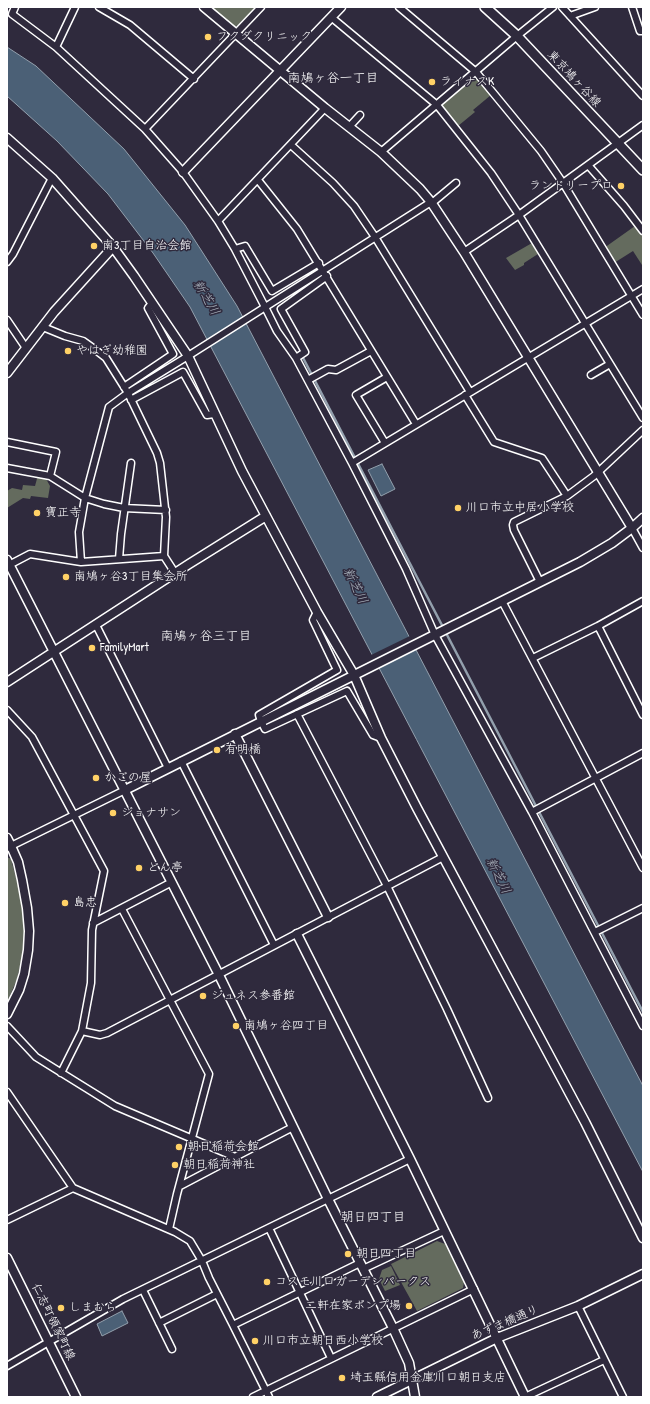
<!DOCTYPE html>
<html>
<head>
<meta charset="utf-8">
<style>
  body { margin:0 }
  #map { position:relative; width:650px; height:1404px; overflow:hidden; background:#2f2a3d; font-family:"Patrick Hand",sans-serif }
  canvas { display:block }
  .frame { position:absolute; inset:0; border:8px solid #fff; pointer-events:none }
</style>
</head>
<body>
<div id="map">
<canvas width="650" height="1404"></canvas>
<div class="frame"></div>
</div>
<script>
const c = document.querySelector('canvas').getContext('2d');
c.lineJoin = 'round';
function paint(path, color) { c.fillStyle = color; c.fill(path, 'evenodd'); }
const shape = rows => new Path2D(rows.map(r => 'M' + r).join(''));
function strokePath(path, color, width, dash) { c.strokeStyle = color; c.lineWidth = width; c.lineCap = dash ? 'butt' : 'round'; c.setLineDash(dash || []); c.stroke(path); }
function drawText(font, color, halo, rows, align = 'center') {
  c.font = font + ' "Patrick Hand","Klee One",sans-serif'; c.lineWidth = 3; c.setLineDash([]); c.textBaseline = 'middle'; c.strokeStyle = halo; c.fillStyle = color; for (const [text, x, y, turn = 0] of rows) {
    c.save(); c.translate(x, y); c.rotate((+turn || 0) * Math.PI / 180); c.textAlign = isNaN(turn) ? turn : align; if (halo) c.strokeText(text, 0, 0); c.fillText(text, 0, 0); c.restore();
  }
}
const green = shape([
  [209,7,256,7,238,25,234,27],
  [474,77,477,77,491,95,473,110,475,112,458,126,442,106,442,104],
  [635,226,643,236,643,263,642,265,633,251,614,263,604,248],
  [532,243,538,254,524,263,524,265,515,270,506,258],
  [38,475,45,477,50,486,48,498,31,496,30,499,23,498,7,508,7,491,12,488,22,490,23,485,35,486],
  [7,857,11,859,19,889,24,922,24,949,17,979,7,1003],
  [437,1241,445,1244,464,1282,463,1288,417,1311,391,1264],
  [391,1266,400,1285,385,1291,379,1279,382,1270]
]);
const water = shape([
  [7,47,36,66,124,149,185,225,237,306,643,1086,643,1172,190,307,153,253,108,194,57,141,7,96,7,47],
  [382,464,395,489,381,496,368,470,382,464],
  [122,1311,128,1323,102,1336,97,1324,122,1311]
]);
const pier = shape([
  [410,636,417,648,378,668,371,655]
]);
const stream = shape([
  [300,352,643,1012]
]);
const minor = shape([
  [15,7,12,14,56,47,145,129,183,172,218,221,235,249,265,307,277,331,296,358,352,463,406,569,435,635,532,812,643,1026],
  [99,7,130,25,194,79],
  [399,7,476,72,541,151,563,183,643,315],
  [562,7,643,96],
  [632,7,640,31,643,31],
  [570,16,595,7],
  [331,17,437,105,491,173,519,215,643,418],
  [56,47,75,7],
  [349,127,360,115],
  [145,129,261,7],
  [291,145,333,183,354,206,375,237,470,392],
  [381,152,517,36,553,7],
  [588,165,624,206,643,231],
  [258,180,297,229,416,424],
  [432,203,456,183],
  [218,221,325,108],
  [235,249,245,246,272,291,319,263],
  [464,252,519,215,643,125],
  [7,262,13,254,52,178],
  [7,320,26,348],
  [43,327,65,336,83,341,97,351,106,358,128,393,157,453,160,463,166,517,164,556],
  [296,358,305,352,281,309,327,276],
  [591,375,610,364],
  [308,380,328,369,336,370,371,351],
  [124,387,173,354,148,308,152,303],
  [465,395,494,442,542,458,567,496],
  [131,400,183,372,207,415,214,414],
  [7,442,56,452,50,476],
  [385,443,356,395,387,377],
  [352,463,643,289],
  [7,468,50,476,85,498,104,504,124,508,166,510],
  [632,528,643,548],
  [119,559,121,534,131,463],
  [81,562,79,532,85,498,109,407,128,393,188,356,431,202],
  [9,565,30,554,81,562,164,556,175,573],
  [540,582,514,530,513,525,514,522,567,496,594,476,643,430],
  [502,601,643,868],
  [317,612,313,620,337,670,259,715,261,721,265,729,347,691,373,735,381,738],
  [96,625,168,768],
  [598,626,643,715],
  [533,658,598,626,643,601],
  [7,710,32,737,104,871,92,930,91,983,82,1031,61,1073],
  [297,714,387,886,447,1009,488,1098],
  [181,761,274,945],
  [532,812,643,753],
  [7,848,125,790],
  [122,909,209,1074,177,1194,169,1229],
  [93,923,172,882],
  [595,932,643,908],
  [7,1026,36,1057,115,1106,235,1157,293,1127],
  [82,1031,100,1035,107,1033,443,857],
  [7,1092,73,1188],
  [180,1186,235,1157],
  [7,1220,73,1188,175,1232,190,1241,202,1261,209,1278,233,1325,269,1397],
  [269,1228,331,1358],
  [363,1269,444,1231],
  [143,1290,172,1349],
  [578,1306,623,1397],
  [159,1323,217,1294],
  [233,1325,360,1263],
  [7,1366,123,1299,410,1159],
  [253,1397,474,1289],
  [525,1397,604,1360]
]);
const tertiary = shape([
  [204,7,325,108,381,152,420,189,431,202,464,252,632,528],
  [7,138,52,178,113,247,134,276,188,356,242,471,317,612,354,675,381,738,417,808,585,1122,643,1238],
  [183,172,341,7],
  [7,373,54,312,113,247],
  [7,560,219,975,328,1199,393,1328,409,1363,415,1397],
  [7,682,189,564,266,516],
  [235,734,328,917],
  [125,790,580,562,612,543,632,528,643,518],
  [7,838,11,846,18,862,22,880,27,908,29,931,28,950,24,974,19,990,7,1014],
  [297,934,410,1159,525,1397],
  [7,1258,76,1397],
  [377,1397,497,1338,578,1306,643,1274]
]);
const secondary = shape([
  [485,7,517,36,643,170]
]);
const markers = [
  [208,37,4,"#ffd166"],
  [432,82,4,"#ffd166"],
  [621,186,4,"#ffd166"],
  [94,246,4,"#ffd166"],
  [68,351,4,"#ffd166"],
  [458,508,4,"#ffd166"],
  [37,513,4,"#ffd166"],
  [66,577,4,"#ffd166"],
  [92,648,4,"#ffd166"],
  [217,750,4,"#ffd166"],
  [96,778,4,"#ffd166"],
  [113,813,4,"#ffd166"],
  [139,868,4,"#ffd166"],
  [65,903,4,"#ffd166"],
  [203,996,4,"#ffd166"],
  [236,1026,4,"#ffd166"],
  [179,1147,4,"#ffd166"],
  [175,1165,4,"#ffd166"],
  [348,1254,4,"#ffd166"],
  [267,1282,4,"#ffd166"],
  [409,1306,4,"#ffd166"],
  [61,1308,4,"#ffd166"],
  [255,1341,4,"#ffd166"],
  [342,1378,4,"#ffd166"]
];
const poiNames = [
  ["フクダクリニック",216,37],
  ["ライナスK",440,82],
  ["ランドリープロ",613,186,"right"],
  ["南3丁目自治会館",102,246],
  ["やはぎ幼稚園",76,351],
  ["川口市立中居小学校",466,508],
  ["寶正寺",45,513],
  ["南鳩ヶ谷3丁目集会所",74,577],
  ["FamilyMart",100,648],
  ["有明橋",225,750],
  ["かごの屋",104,778],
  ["ジョナサン",121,813],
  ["どん亭",147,868],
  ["島忠",73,903],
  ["ジュネス参番館",211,996],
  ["南鳩ヶ谷四丁目",244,1026],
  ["朝日稲荷会館",187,1147],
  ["朝日稲荷神社",183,1165],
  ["朝日四丁目",356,1254],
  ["コスモ川口ガーデンパークス",275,1282],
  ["二軒在家ポンプ場",401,1306,"right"],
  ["しまむら",69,1308],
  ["川口市立朝日西小学校",263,1341],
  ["埼玉縣信用金庫川口朝日支店",350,1378]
];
const streetNames = [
  ["東京鳩ヶ谷線",574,79,47],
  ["仁志町領家町線",53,1322,64],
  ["あずま橋通り",505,1323,-23]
];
const neighbourhoodNames = [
  ["南鳩ヶ谷一丁目",333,79],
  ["南鳩ヶ谷三丁目",206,637],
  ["朝日四丁目",373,1218]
];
const waterNames = [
  ["新芝川",206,298,59],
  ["新芝川",355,586,64],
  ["新芝川",498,876,63]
];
paint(green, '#646b5e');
paint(water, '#4b6076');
strokePath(water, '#93a0ad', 1);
paint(pier, '#2f2a3d');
strokePath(stream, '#93a0ad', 2.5);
strokePath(minor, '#fff', 9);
strokePath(tertiary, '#fff', 11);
strokePath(secondary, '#fff', 12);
strokePath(minor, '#2f2a3d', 6);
strokePath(tertiary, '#2f2a3d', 8);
strokePath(secondary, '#2f2a3d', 9);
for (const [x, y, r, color] of markers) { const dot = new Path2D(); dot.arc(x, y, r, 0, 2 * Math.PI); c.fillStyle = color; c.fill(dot); strokePath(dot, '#2f2a3d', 1.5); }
drawText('12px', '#fff', '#2f2a3d', poiNames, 'left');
drawText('12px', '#fff', '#2f2a3d', streetNames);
drawText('13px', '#fff', '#2f2a3d', neighbourhoodNames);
drawText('italic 13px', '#aeb7c1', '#2f2a3d', waterNames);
</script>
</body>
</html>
